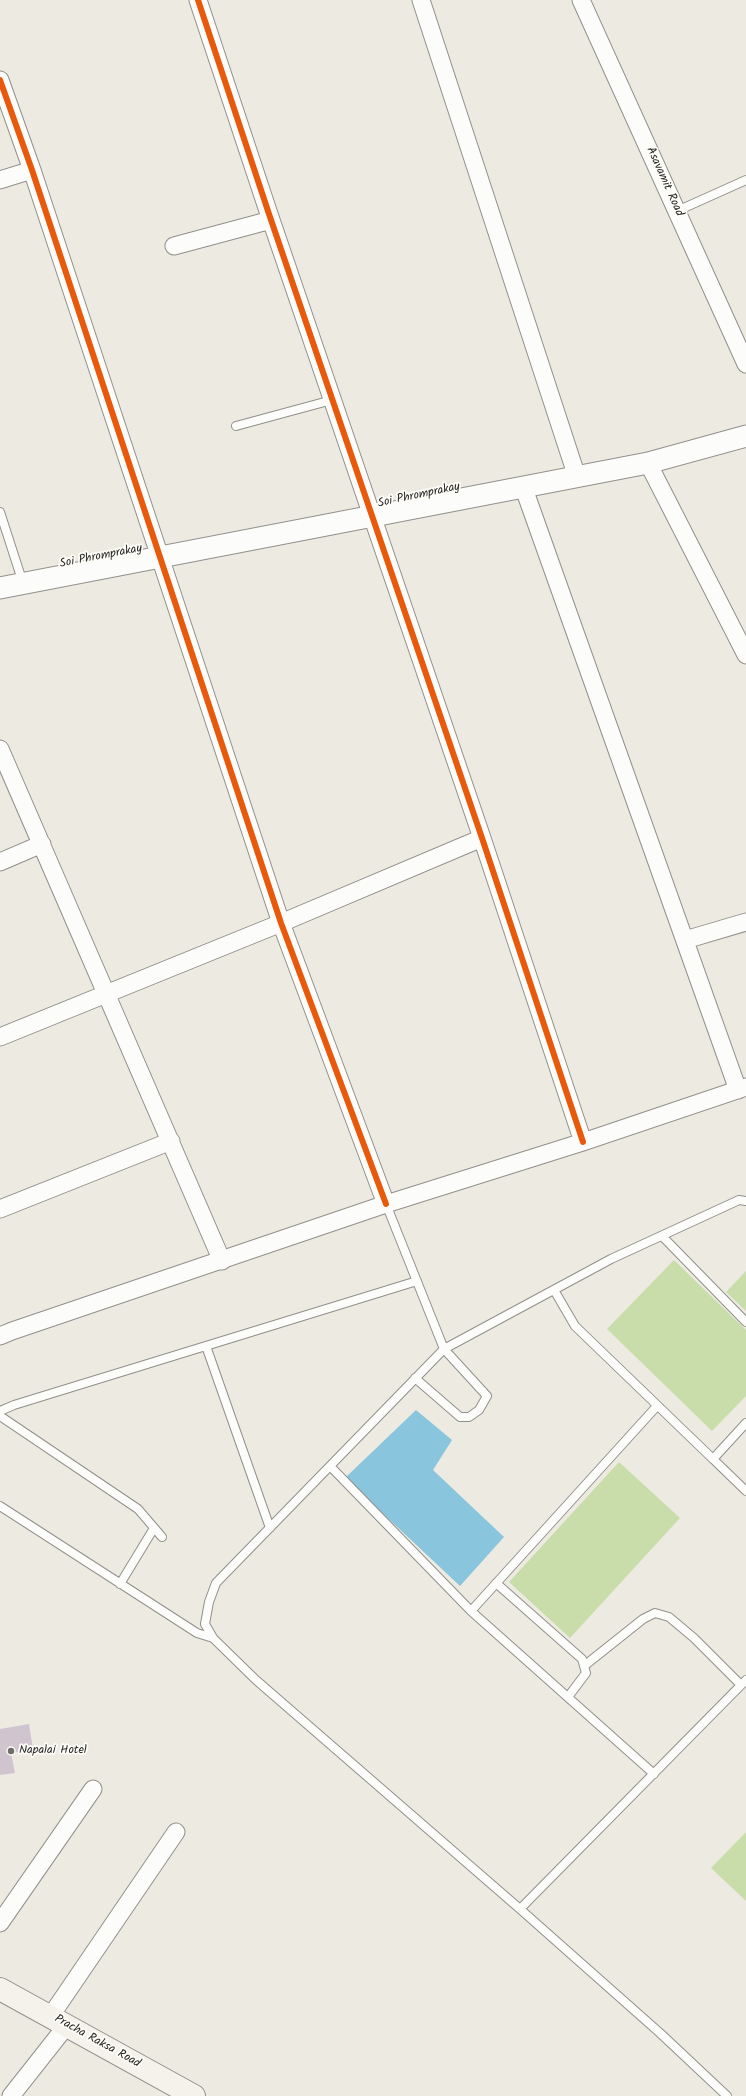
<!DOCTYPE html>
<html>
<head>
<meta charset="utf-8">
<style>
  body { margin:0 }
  canvas { display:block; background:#edeae1 }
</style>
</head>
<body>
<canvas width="746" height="2096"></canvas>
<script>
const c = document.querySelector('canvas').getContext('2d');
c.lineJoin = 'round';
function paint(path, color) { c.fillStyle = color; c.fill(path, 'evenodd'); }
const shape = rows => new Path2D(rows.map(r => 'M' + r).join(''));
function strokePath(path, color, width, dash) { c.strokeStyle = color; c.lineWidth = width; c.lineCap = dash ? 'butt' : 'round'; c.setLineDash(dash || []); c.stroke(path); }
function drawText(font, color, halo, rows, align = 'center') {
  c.font = font + ' Kalam,sans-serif'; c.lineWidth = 3.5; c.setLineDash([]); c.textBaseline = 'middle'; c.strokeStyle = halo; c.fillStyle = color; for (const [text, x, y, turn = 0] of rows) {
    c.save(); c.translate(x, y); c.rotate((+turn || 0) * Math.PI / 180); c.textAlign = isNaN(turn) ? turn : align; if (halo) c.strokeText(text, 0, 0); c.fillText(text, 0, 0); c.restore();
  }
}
const green = shape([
  [674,1260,746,1330,746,1396,712,1431,607,1329],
  [746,1271,746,1311,726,1292],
  [619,1462,680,1518,570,1638,509,1582],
  [746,1832,746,1901,711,1868]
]);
const water = shape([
  [416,1410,452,1440,433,1470,504,1537,460,1586,345,1478]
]);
const building = shape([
  [29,1724,33,1749,11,1753,15,1773,0,1775,0,1729]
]);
const service = shape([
  [677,211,746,180],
  [236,426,332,400],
  [0,512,23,583],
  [386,1204,444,1349,487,1396,479,1410,469,1417,460,1417,415,1378],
  [662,1236,746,1322],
  [554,1290,575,1326,713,1459,746,1423],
  [206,1346,270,1528],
  [0,1411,14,1405,417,1281],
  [0,1416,138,1509,162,1537],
  [713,1459,746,1491],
  [330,1466,471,1611,654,1774],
  [0,1506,197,1633,213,1638],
  [496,1583,582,1659,586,1673,568,1697],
  [120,1584,154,1528],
  [471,1611,657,1406],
  [584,1666,643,1619,655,1613,669,1617,694,1638,741,1685],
  [520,1909,746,1680],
  [727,2096,660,2033,520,1909,256,1680,213,1638,205,1624,209,1602,216,1583,444,1349,611,1259,739,1200,746,1201]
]);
const minor = shape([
  [198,0,269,214,482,838,583,1142],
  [421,0,577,477],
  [581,0,746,364],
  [0,80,32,170,281,923,386,1204],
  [0,180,32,170],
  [174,246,271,220],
  [648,463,746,655],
  [523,486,738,1090],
  [0,749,222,1261],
  [0,862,42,844],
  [685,940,746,922],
  [0,1037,281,923,482,838],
  [0,1209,171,1141],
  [0,1336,12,1331,386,1204,583,1142,746,1087],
  [0,1923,93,1789],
  [50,2017,176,1832],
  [11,2096,67,2025]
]);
const tertiary = shape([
  [0,588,648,463,746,436]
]);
const secondary = shape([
  [0,1989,194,2096]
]);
const cycleway = shape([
  [198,0,269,214,482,838,583,1142],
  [0,80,32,170,281,923,386,1204]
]);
const markers = [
  [11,1751,4,"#6f6e6b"]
];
const streetNames = [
  ["Asavamit Road",664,182,66],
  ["Soi Phromprakay",419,496,-12],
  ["Soi Phromprakay",101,557,-11],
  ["Pracha Raksa Road",97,2042,29]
];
const poiNames = [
  ["Napalai Hotel",19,1751]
];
paint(green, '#c9ddab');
paint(water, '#89c5dd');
paint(building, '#d0c5ce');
strokePath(service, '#92908c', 10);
strokePath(minor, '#92908c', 19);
strokePath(tertiary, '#92908c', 23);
strokePath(secondary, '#92908c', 24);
strokePath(service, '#fcfcfa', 8);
strokePath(minor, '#fcfcfa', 17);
strokePath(tertiary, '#fcfcfa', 21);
strokePath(secondary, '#f5f2ec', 22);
strokePath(cycleway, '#e8590c', 6);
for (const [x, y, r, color] of markers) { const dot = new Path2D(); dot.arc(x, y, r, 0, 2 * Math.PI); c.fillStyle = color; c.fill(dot); strokePath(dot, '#fdfcf7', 1.5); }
drawText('12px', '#2b2b2b', '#fdfcf7', streetNames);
drawText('12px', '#2b2b2b', '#fdfcf7', poiNames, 'left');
</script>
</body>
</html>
